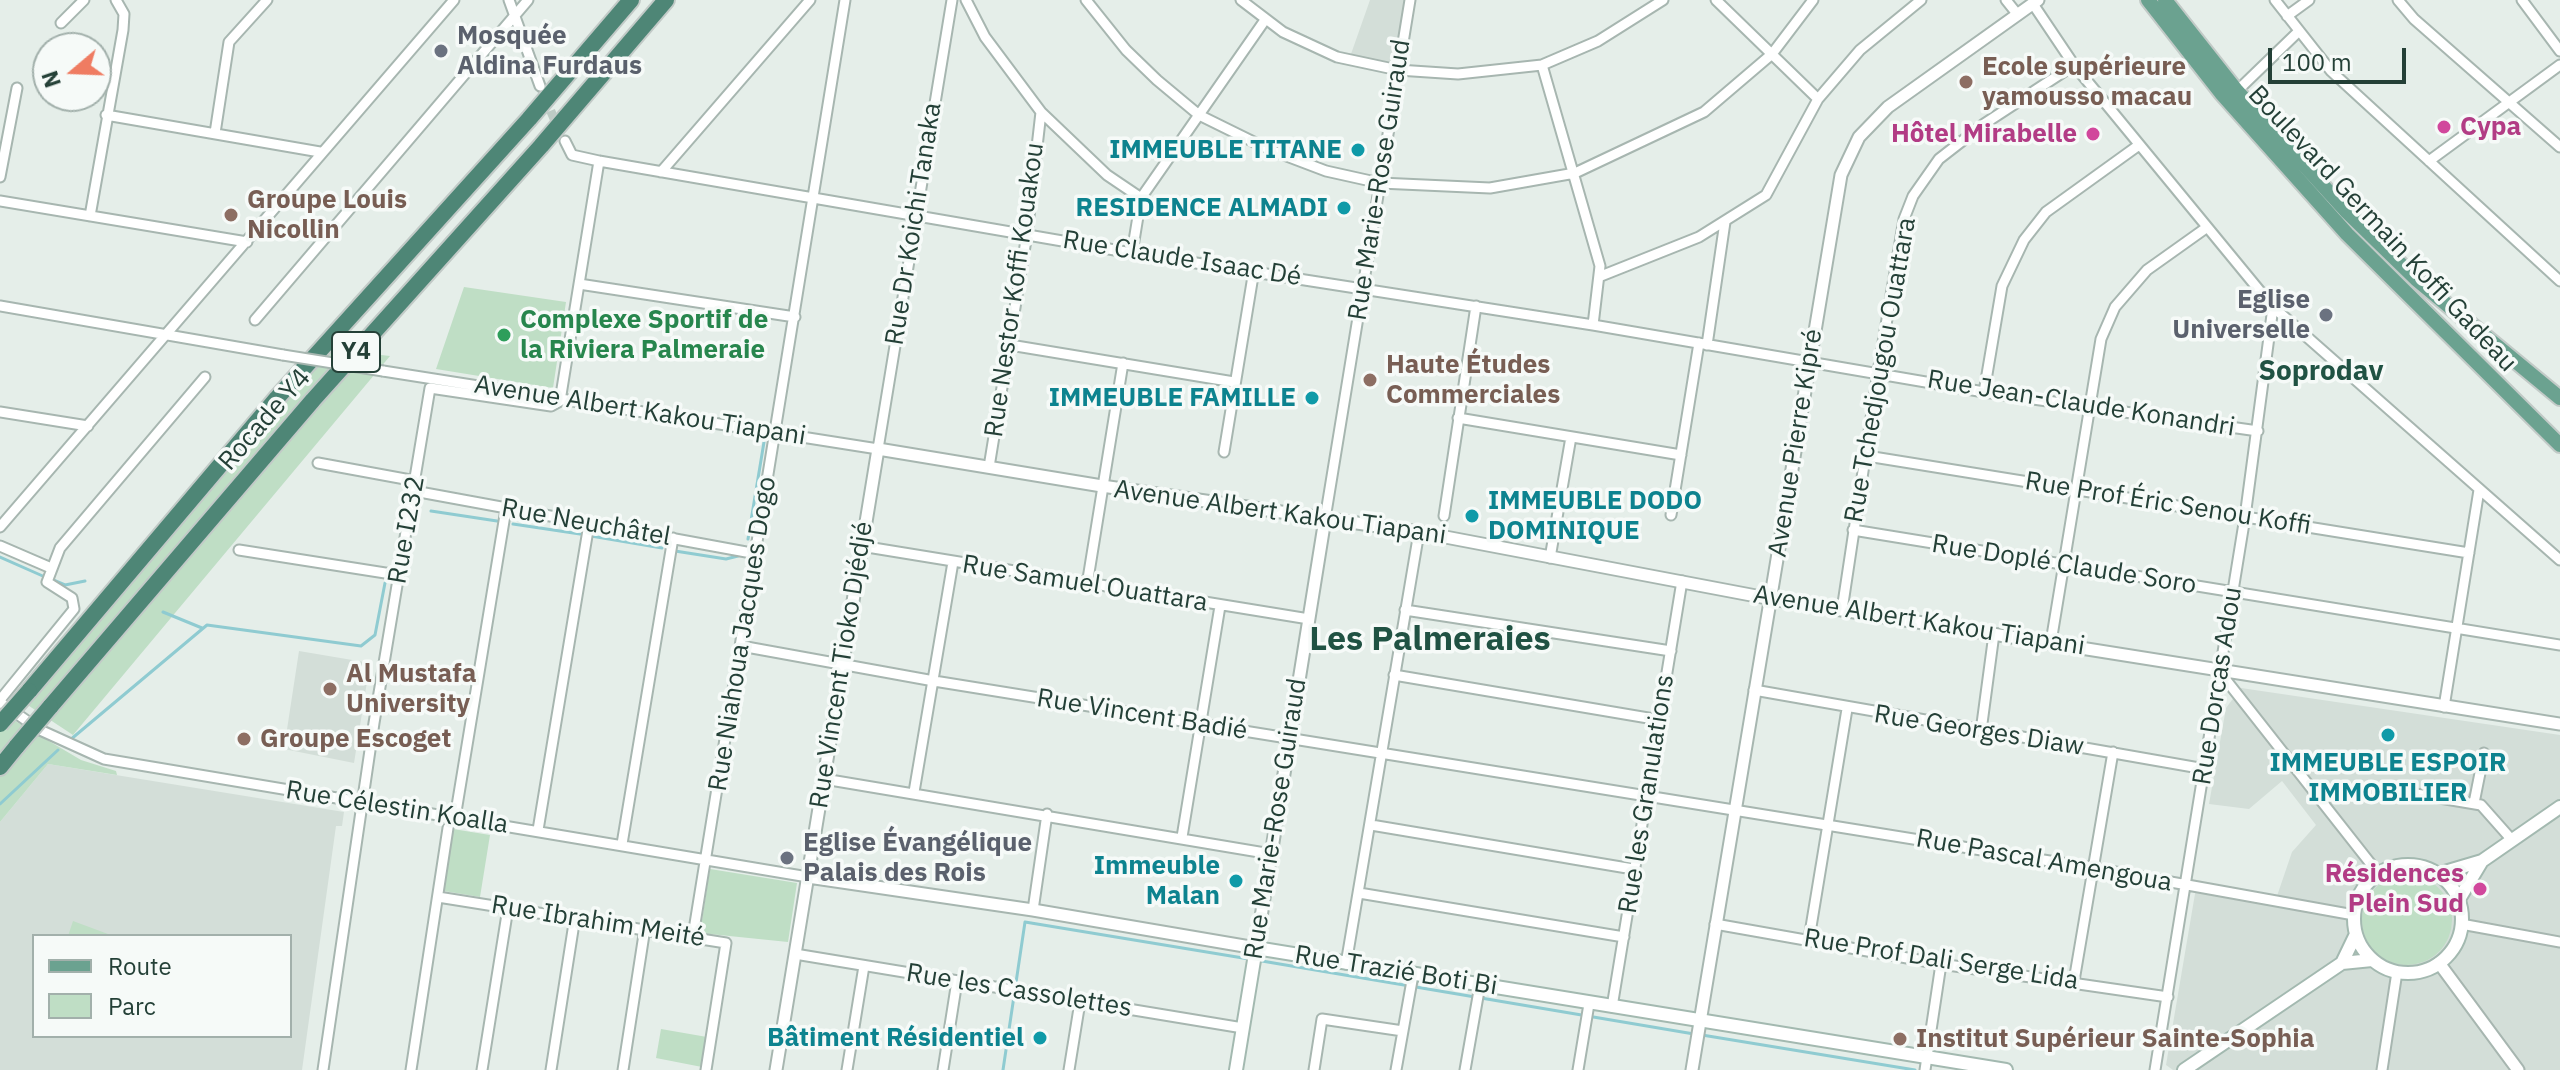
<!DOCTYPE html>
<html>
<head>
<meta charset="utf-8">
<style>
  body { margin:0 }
  #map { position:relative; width:2560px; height:1070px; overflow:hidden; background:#e5eee9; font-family:"IBM Plex Sans",sans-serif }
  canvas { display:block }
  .legend { position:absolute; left:32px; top:934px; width:260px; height:104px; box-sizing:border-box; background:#f6faf8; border:2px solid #a2b0ab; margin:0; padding:10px 14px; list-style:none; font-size:24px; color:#244037 }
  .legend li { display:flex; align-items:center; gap:16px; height:40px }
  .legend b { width:40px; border:2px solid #a2b0ab }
  .north { position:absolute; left:32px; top:32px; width:80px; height:80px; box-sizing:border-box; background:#f6faf8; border:2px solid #a2b0ab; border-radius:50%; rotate:251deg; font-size:22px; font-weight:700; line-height:32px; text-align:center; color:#244037 }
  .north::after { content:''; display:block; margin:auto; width:28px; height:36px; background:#ef7c62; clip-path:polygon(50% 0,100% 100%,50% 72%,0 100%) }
  .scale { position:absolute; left:2268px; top:48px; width:138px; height:36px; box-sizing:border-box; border:4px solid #244037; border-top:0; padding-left:10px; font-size:24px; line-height:28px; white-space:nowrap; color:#244037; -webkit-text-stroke:6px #f6faf8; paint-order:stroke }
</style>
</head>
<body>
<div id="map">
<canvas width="2560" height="1070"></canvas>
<ul class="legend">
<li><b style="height:10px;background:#6ba290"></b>Route</li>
<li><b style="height:22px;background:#bfdec5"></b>Parc</li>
</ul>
<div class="north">N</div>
<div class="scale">100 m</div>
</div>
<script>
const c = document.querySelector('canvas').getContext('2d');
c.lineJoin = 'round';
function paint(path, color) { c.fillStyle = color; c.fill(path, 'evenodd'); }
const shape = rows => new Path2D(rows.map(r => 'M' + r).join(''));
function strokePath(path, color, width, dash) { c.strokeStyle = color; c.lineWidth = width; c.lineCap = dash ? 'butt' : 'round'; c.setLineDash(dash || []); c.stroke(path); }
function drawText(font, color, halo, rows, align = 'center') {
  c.font = font + ' "IBM Plex Sans",sans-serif'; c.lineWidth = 7; c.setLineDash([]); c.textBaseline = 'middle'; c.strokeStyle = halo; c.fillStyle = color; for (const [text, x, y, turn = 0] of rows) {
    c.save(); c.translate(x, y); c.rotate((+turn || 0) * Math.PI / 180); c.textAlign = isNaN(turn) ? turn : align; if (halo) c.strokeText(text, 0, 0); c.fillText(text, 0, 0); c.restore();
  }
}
const built = shape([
  [1370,0,1406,0,1395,64,1351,54],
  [299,651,370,663,354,763,284,749],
  [2241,688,2560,735,2560,1070,2173,1070,2166,1065,2197,882,2277,896,2292,852,2316,825,2282,781,2249,809,2209,804,2226,708],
  [48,764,344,812,342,826,336,826,302,1070,0,1070,0,822],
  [34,936,290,936,290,1036,34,1036]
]);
const green = shape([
  [464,287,566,302,553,388,436,369],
  [313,347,390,356,73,735,14,696],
  [0,712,81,760,116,771,117,775,48,764,0,822],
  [453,829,490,835,480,897,444,891],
  [710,869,797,883,788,942,700,933],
  '2362 920a45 45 0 1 1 90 0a45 45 0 1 1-90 0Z',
  [73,921,108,934,107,936,68,936],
  [661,1029,707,1037,702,1067,656,1058]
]);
const stream = shape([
  [431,511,497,521],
  [513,524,580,534],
  [591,536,662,548],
  [748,539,764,442],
  [675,551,726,559,738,556],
  [0,557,45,577],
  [51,579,65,585,85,581],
  [163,612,202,628],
  [70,740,207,625,361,646,375,635,385,583],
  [0,804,58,750],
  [1256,960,1694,1034],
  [1702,1035,1915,1070],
  [1003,1070,1025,922,1249,959]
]);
const minorTunnel = shape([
  [540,86,558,128]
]);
const minor = shape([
  [509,0,540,86],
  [966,0,985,37,1041,112,1107,175,1141,198],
  [1086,0,1126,50,1157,80,1199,115,1268,149,1326,171,1380,183,1490,188,1575,173,1704,112,1772,54,1813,0],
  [1241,0,1283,32,1337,57,1398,70,1458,74,1542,65,1598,41,1663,0],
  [1716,0,1818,99],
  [2006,0,2018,15],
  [2275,0,2331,71,2560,281],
  [2398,0,2414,19,2560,147],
  [2522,0,2560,51],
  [2033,4,2074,65,2273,307,2560,560],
  [2287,16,2309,0],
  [61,23,84,0],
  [1542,65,1600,266,1593,325],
  [2237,91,2298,32],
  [106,115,320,152],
  [215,133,229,42,267,0],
  [565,141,572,155,599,161,1132,253,1593,325,1984,392,2258,431],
  [2429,161,2560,65],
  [661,172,810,0],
  [0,177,17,88],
  [0,201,247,242],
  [90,216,123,30,124,14,116,0],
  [1132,253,1141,198,1265,20],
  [1601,276,1699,237,1766,195,1818,99,1860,50,1921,0],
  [579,284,795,317],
  [0,306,283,355],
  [255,320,528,0],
  [1010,345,1234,382],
  [1707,345,1725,222],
  [383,371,878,449,952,0],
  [1984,392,2002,286,2024,240,2046,212,2139,145],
  [0,412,88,426],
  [1458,418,1681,455],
  [1224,452,1254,270],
  [1867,456,2469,553],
  [318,463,416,481],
  [989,467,1027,234,1041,112],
  [414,491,757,554],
  [1671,515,1699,343],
  [1444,516,1476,306],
  [1325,519,1410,0],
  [0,527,454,0],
  [1853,530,2560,645],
  [0,546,51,568],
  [861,546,1309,619],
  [239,550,398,575],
  [1550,558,1571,437],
  [1087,585,1123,363],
  [1405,610,1671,651],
  [1842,610,1878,372,1904,219,1913,196,1939,159,1984,124,2074,65],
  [2051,642,2101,339,2115,307,2147,270,2206,228],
  [741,646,934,681,2093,868,2354,915],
  [2219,671,2378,873],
  [1394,675,1660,720],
  [1754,690,2205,769],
  [0,700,74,609,72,598,47,582,60,548,205,377],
  [0,702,40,730,104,759,808,877],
  [2444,707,2479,490],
  [1981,731,1994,634],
  [824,779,1271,854],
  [914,792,953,562],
  [2410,793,2481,805,2512,840],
  [2474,803,2484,753],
  [455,818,506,509],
  [1371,825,1633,869],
  [538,830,589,524],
  [1182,837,1220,606],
  [622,844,673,538],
  [1359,893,1624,937],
  [438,897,726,943,706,1070],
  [1033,910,1047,814],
  [1715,924,1941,964,2168,997],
  [2461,924,2560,942],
  [693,936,845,0],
  [1809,939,1847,709],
  [795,954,1243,1028],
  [1346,964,1419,532],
  [2074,981,2113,752],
  [1612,1007,1682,581],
  [323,1070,374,723,430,388,551,406,560,401,599,161],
  [411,1070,448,828],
  [482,1070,508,908],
  [551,1070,575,917],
  [623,1070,645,928],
  [847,1070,864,966],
  [943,1070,957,981],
  [1069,1070,1080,1002],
  [1314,1070,1322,1019,1403,1031],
  [1396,1070,1413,975],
  [1465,1070,1480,985],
  [1578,1070,1589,1004],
  [1925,1070,1941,964],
  [2155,1070,2245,517,2273,307],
  [2382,1070,2397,972]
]);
const tertiary = shape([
  [808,877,1033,910,1256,948,1325,519],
  [2439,963,2518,1070],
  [776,1070,878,449,1102,486,1419,532,1772,599,2560,724],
  [1692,1070,1841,175,1859,137,1888,107,2038,0]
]);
const secondary = shape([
  '2354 919a54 54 0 1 1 108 0a54 54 0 1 1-108 0Z',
  [2438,874,2482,861,2560,807],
  [2458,901,2482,861],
  [2342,963,2356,934],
  [1236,1070,1256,948,2006,1070],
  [2184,1070,2342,963,2372,960]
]);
const primary = shape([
  [2148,0,2221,93,2347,234,2560,445],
  [2165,0,2237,91,2347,212,2416,279,2560,398]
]);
const trunk = shape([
  [29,691,277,398,529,119,631,0],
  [50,707,313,400,541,146,666,0],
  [0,767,17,746]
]);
const minorBridge = shape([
  [283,355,383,371]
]);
const trunkBridge = shape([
  [0,724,29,691],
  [17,746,50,707]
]);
const markers = [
  [441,51,8,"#6b7280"],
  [1966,82,8,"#8d6e63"],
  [2444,127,8,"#d1479c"],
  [2093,134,8,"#d1479c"],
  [1358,150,8,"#0f9aa8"],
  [1344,208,8,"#0f9aa8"],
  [231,215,8,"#8d6e63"],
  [2326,315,8,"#6b7280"],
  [504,335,8,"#2e9e5b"],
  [1370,380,8,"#8d6e63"],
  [1312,398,8,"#0f9aa8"],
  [1472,516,8,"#0f9aa8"],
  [330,689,8,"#8d6e63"],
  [2388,735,8,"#0f9aa8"],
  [244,739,8,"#8d6e63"],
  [787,858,8,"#6b7280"],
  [1236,881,8,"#0f9aa8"],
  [2480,889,8,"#d1479c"],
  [1040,1038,8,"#0f9aa8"],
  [1900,1039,8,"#8d6e63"]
];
const shields = [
  [356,352,48]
];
const shieldNames = [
  ["Y4",356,352]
];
const worshipNames = [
  ["Mosquée",457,36],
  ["Aldina Furdaus",457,66],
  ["Eglise",2310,300,"right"],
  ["Universelle",2310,330,"right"],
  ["Eglise Évangélique",803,843],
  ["Palais des Rois",803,873]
];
const educationNames = [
  ["Ecole supérieure",1982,67],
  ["yamousso macau",1982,97],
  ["Groupe Louis",247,200],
  ["Nicollin",247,230],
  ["Haute Études",1386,365],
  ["Commerciales",1386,395],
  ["Al Mustafa",346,674],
  ["University",346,704],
  ["Groupe Escoget",260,739],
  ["Institut Supérieur Sainte-Sophia",1916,1039]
];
const hotelNames = [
  ["Cypa",2460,127,"left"],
  ["Hôtel Mirabelle",2077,134],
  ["Résidences",2464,874],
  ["Plein Sud",2464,904]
];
const cultureNames = [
  ["IMMEUBLE TITANE",1342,150],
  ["RESIDENCE ALMADI",1328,208],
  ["IMMEUBLE FAMILLE",1296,398],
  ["IMMEUBLE DODO",1488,501,"left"],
  ["DOMINIQUE",1488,531,"left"],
  ["IMMEUBLE ESPOIR",2388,763,"center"],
  ["IMMOBILIER",2388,793,"center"],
  ["Immeuble",1220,866],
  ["Malan",1220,896],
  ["Bâtiment Résidentiel",1024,1038]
];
const streetNames = [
  ["Rue Marie-Rose Guiraud",1380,180,-81],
  ["Rue Dr Koichi Tanaka",914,224,-81],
  ["Boulevard Germain Koffi Gadeau",2382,229,47],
  ["Rue Claude Isaac Dé",1182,259,9],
  ["Rue Nestor Koffi Kouakou",1015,290,-82],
  ["Rue Tchedjougou Ouattara",1881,370,-80],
  ["Rue Jean-Claude Konandri",2081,404,9],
  ["Avenue Albert Kakou Tiapani",640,411,9],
  ["Rocade Y4",265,420,-49],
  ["Avenue Pierre Kipré",1796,443,-81],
  ["Rue Prof Éric Senou Koffi",2168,504,9],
  ["Avenue Albert Kakou Tiapani",1280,513,8],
  ["Rue Neuchâtel",586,523,10],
  ["Rue I232",407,530,-80],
  ["Rue Doplé Claude Soro",2064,565,9],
  ["Rue Samuel Ouattara",1085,584,9],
  ["Avenue Albert Kakou Tiapani",1919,621,9],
  ["Rue Niahoua Jacques Dogo",743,634,-81],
  ["Rue Vincent Tioko Djédjé",842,665,-81],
  ["Rue Dorcas Adou",2218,686,-81],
  ["Rue Vincent Badié",1142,715,9],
  ["Rue Georges Diaw",1979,731,9],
  ["Rue les Granulations",1647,794,-81],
  ["Rue Célestin Koalla",397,808,9],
  ["Rue Marie-Rose Guiraud",1276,819,-81],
  ["Rue Pascal Amengoua",2044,861,10],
  ["Rue Ibrahim Meité",598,922,9],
  ["Rue Prof Dali Serge Lida",1941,960,9],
  ["Rue Trazié Boti Bi",1396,971,9],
  ["Rue les Cassolettes",1019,991,9]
];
const leisureNames = [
  ["Complexe Sportif de",520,320],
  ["la Riviera Palmeraie",520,350]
];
const neighbourhoodNames = [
  ["Soprodav",2321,372]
];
const districtNames = [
  ["Les Palmeraies",1430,640]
];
paint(built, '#d3ded8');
paint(green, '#bfdec5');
strokePath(stream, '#8fcbd1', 3);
strokePath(minorTunnel, '#becbc5', 9, [9, 4.5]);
strokePath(minor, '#a7b6b0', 13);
strokePath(tertiary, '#a7b6b0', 15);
strokePath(secondary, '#a3b9b0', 16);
strokePath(primary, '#c2cac7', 18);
strokePath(trunk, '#c2cac7', 20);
strokePath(minor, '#fff', 9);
strokePath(tertiary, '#fff', 11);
strokePath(secondary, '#fff', 12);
strokePath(primary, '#6ba290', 14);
strokePath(trunk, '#4e8676', 16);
strokePath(minorBridge, '#a7b6b0', 13, []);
strokePath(trunkBridge, '#c2cac7', 20, []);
strokePath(minorBridge, '#fff', 9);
strokePath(trunkBridge, '#4e8676', 16);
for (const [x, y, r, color] of markers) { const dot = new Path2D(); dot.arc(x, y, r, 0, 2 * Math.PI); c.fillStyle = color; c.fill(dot); strokePath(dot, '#f6faf8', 3); }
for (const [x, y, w] of shields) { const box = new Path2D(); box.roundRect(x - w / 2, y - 20, w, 40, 6); c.fillStyle = '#f6faf8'; c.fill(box); strokePath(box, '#244037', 2); }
drawText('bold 24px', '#244037', null, shieldNames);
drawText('bold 26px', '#5b616d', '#f6faf8', worshipNames, 'left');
drawText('bold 26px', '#785e54', '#f6faf8', educationNames, 'left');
drawText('bold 26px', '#b23c85', '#f6faf8', hotelNames, 'right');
drawText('bold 26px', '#0d838f', '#f6faf8', cultureNames, 'right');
drawText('26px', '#244037', '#f6faf8', streetNames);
drawText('bold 26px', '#27864d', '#f6faf8', leisureNames, 'left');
drawText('bold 28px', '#205243', '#f6faf8', neighbourhoodNames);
drawText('bold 34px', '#205243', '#f6faf8', districtNames);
</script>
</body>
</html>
